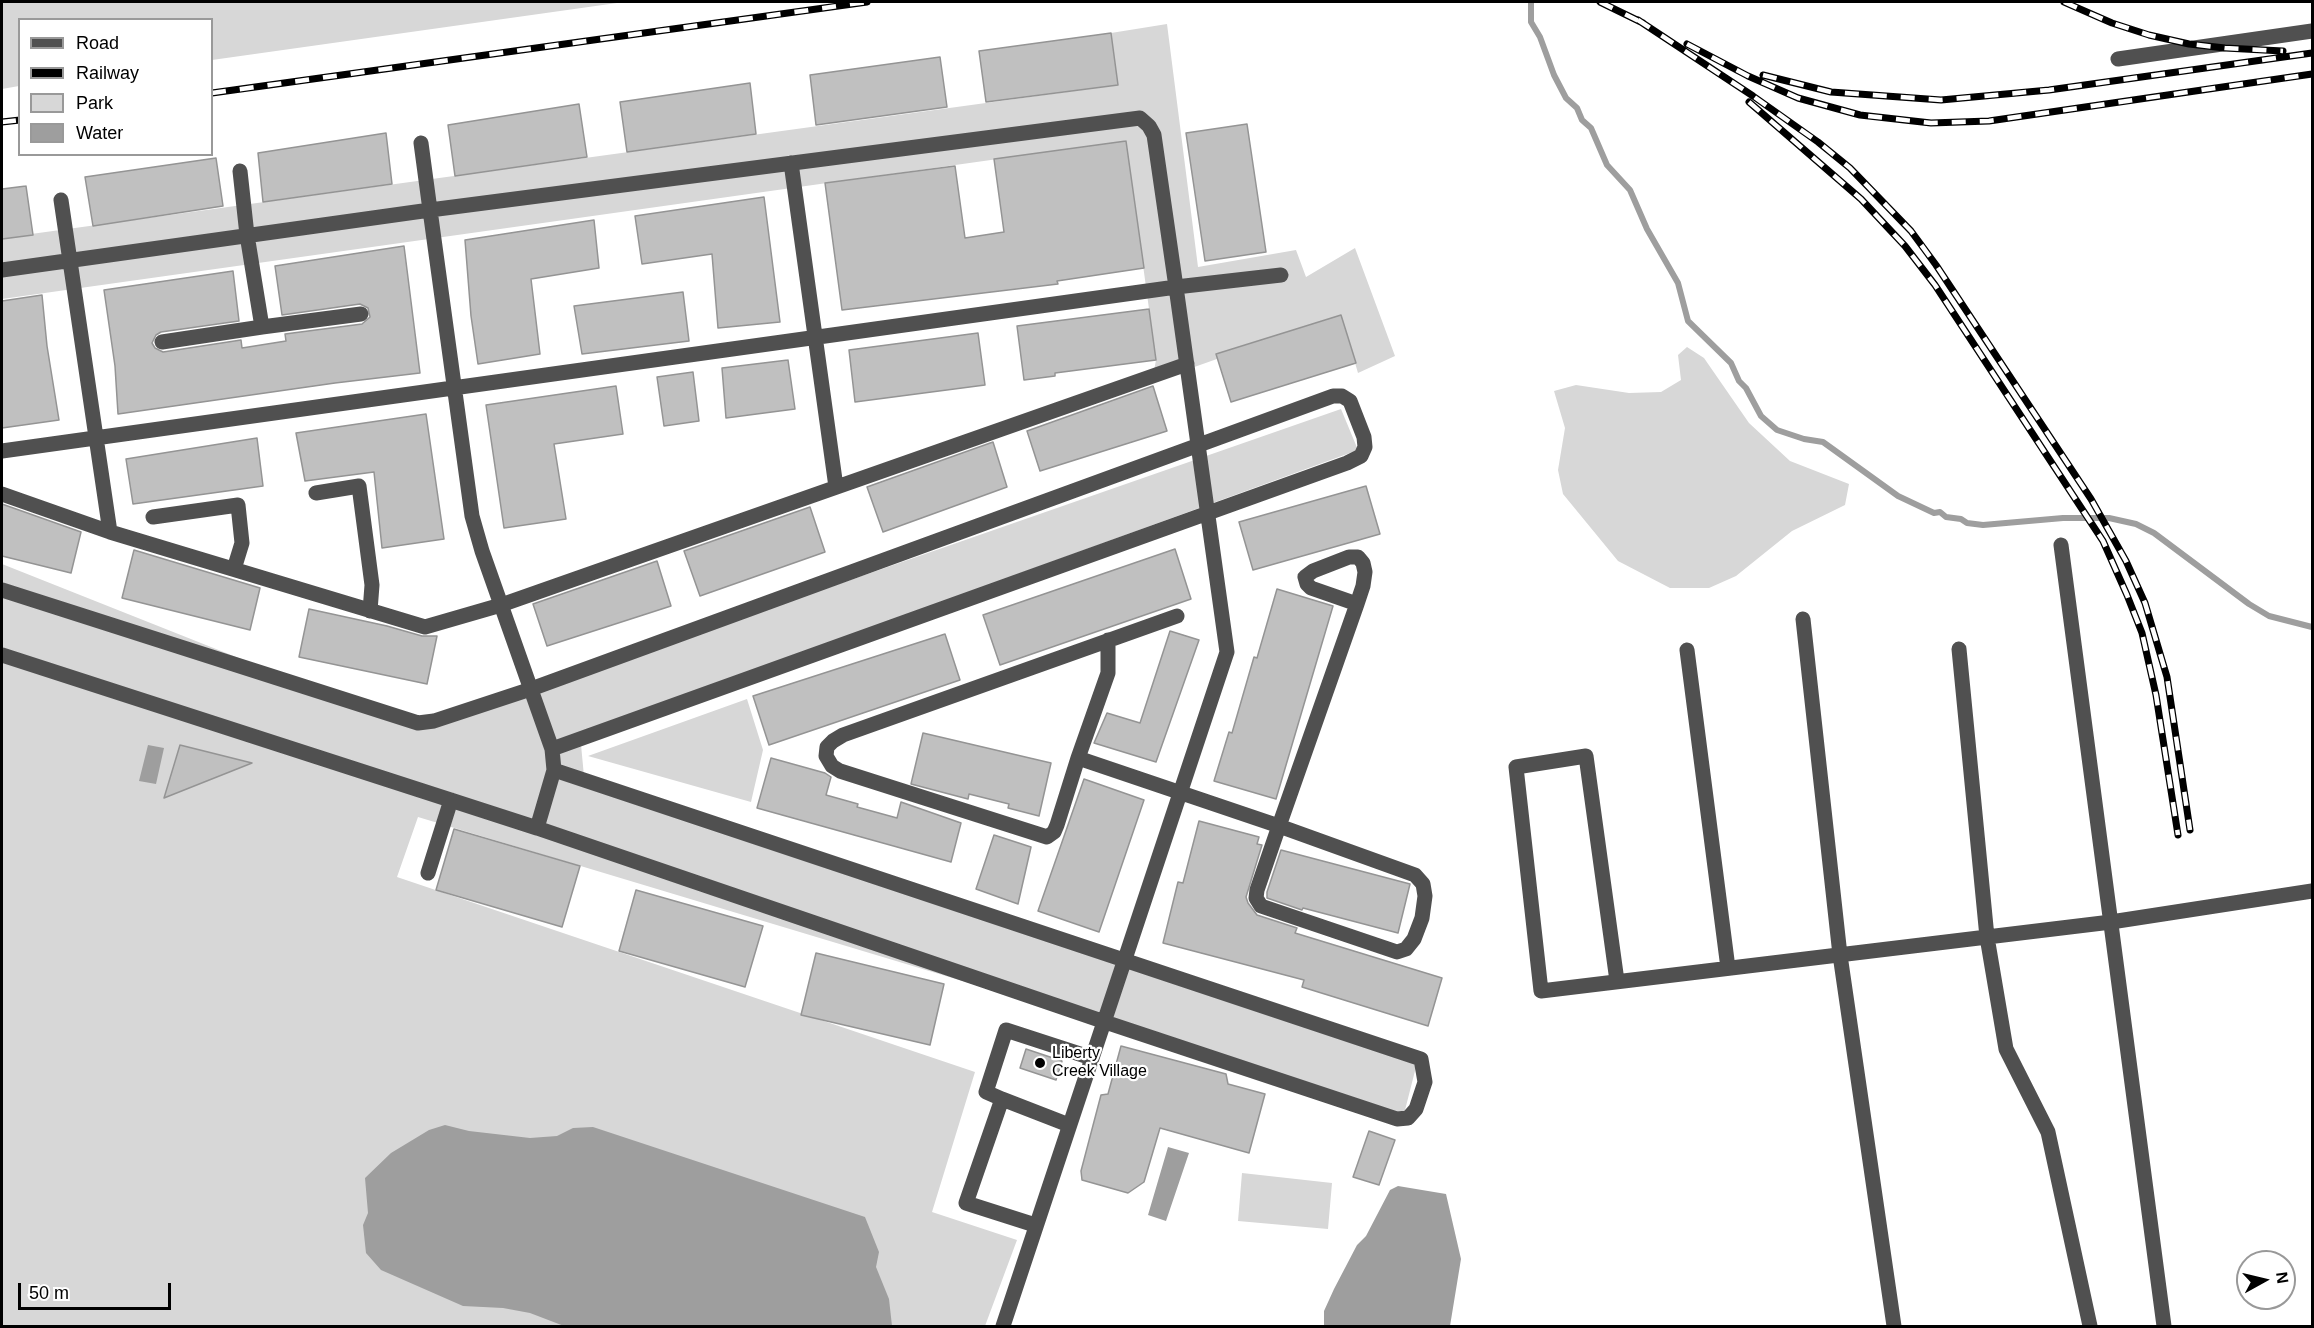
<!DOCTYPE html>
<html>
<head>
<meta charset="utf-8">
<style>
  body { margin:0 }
  #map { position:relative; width:2314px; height:1328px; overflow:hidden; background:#fff; font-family:Arial,sans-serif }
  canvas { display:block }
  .frame { position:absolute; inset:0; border:3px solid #000; pointer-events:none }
  .legend { position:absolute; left:18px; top:18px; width:195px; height:138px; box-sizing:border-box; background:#fff; border:2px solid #999; margin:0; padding:8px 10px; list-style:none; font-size:18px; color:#000 }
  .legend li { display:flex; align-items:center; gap:12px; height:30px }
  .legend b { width:30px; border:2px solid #999 }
  .north { position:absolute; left:2236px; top:1250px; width:60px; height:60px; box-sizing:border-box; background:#fff; border:2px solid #999; border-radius:50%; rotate:82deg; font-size:16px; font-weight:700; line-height:24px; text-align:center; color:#000 }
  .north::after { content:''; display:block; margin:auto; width:21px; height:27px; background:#000; clip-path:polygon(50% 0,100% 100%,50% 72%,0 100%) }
  .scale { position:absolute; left:18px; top:1283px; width:153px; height:27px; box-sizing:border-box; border:3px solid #000; border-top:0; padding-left:8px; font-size:18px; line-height:21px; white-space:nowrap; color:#000; -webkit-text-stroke:4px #fff; paint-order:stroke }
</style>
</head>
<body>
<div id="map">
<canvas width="2314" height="1328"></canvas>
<div class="frame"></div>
<ul class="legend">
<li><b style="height:8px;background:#505050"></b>Road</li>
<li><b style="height:8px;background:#000"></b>Railway</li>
<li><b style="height:16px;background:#d7d7d7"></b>Park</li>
<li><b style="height:16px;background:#9e9e9e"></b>Water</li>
</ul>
<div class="north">N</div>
<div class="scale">50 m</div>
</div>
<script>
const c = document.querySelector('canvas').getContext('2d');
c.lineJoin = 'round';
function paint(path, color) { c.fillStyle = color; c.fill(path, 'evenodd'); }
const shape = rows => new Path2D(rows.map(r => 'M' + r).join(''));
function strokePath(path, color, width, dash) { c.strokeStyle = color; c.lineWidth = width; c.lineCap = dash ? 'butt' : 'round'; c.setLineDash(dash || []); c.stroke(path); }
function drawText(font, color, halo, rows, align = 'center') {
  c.font = font + ' Arial,sans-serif'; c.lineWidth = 4.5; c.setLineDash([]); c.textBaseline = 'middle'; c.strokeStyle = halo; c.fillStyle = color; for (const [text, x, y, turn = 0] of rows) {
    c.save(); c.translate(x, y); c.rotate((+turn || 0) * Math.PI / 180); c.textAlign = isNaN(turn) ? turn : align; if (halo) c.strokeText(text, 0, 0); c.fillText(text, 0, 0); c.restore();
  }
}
const green = shape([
  [2,2,624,2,212,60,212,20,20,20,19,86,2,89],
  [1167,24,1198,267,1296,250,1306,277,1355,248,1395,356,1358,373,1341,315,1152,382,1156,360,1126,141,2,299,2,238,1117,85,1111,33],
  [1687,347,1704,358,1749,423,1790,461,1849,484,1845,505,1792,531,1736,576,1709,588,1670,588,1618,561,1563,494,1558,470,1565,428,1554,391,1576,385,1629,393,1661,392,1681,380,1678,355],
  [1341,409,1358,450,580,734,585,787,1417,1063,1404,1114,418,817,397,877,975,1072,932,1212,1017,1240,985,1326,2,1326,2,564,420,730],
  [747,699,763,750,751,802,588,756],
  [1242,1173,1332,1183,1328,1229,1238,1221]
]);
const water = shape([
  [148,745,164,748,156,784,139,781],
  [445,1125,469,1131,530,1138,557,1136,573,1128,593,1127,865,1217,879,1252,876,1267,889,1299,892,1326,564,1326,530,1313,503,1308,463,1306,381,1270,366,1253,363,1225,368,1213,365,1178,391,1153,429,1130],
  [1168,1147,1189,1153,1166,1221,1148,1215],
  [1398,1186,1446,1194,1461,1259,1450,1326,1324,1326,1324,1311,1334,1289,1357,1245,1366,1236,1390,1190]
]);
const stream = shape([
  [1531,2,1531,22,1540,37,1554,75,1566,98,1577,108,1582,120,1591,128,1607,165,1630,190,1647,229,1678,283,1688,321,1731,363,1739,381,1746,388,1761,416,1777,430,1804,439,1823,442,1898,496,1934,513,1940,512,1946,517,1961,519,1967,523,1983,525,2063,518,2109,518,2136,524,2154,533,2249,604,2269,616,2312,627]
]);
const building = shape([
  [1111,33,1118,85,986,102,979,51,1111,33],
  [940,57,947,107,816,125,810,75,940,57],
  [750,83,756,134,627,152,620,102,750,83],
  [579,104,587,157,455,176,448,125,579,104],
  [1247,124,1266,252,1205,261,1186,133,1247,124],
  [386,133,392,184,263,202,258,153,386,133],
  [1126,141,1144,268,1057,281,1058,284,842,310,825,183,955,166,965,238,1004,232,994,159,1126,141],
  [216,158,223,206,93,226,85,177,216,158],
  [26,186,33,235,2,239,2,189,26,186],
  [764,197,780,322,718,328,712,254,642,264,635,216,764,197],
  [594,220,599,268,531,279,540,354,478,364,471,316,465,240,594,220],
  [404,246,420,373,335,383,118,414,115,366,104,290,233,271,239,321,161,332,156,335,152,343,155,348,163,352,241,340,242,348,286,341,285,334,362,324,370,317,368,308,360,304,282,315,275,266,404,246],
  [683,292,689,341,582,354,574,306,683,292],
  [42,295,47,346,59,420,2,428,2,301,42,295],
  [1149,309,1156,360,1055,373,1055,376,1024,380,1017,326,1149,309],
  [1341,315,1356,363,1231,402,1216,354,1341,315],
  [978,333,985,385,855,402,849,350,978,333],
  [788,360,795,409,726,418,722,368,788,360],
  [693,372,699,421,664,426,657,377,693,372],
  [616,386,623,434,554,444,566,519,504,528,486,405,616,386],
  [1153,386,1167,431,1040,471,1027,431,1153,386],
  [426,414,444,539,382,548,374,472,305,481,296,433,426,414],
  [257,438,263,486,133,504,126,459,257,438],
  [993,442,1007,487,883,532,867,487,993,442],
  [1366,486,1380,534,1253,570,1239,522,1366,486],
  [2,504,81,532,71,573,2,556,2,504],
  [810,507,825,552,700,596,684,551,810,507],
  [1175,549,1191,599,1000,665,983,615,1175,549],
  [134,550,260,588,250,630,122,598,134,550],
  [657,561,671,606,547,646,533,604,657,561],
  [1277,589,1333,606,1276,799,1214,781,1229,732,1232,733,1254,657,1257,658,1277,589],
  [309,609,387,626,422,636,437,636,427,684,299,657,309,609],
  [1170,631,1199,640,1156,762,1094,743,1107,713,1140,723,1170,631],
  [945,634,960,680,769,745,753,696,945,634],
  [923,733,1051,763,1039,816,1008,808,1009,804,969,794,968,799,911,784,923,733],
  [180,745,252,763,164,798,180,745],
  [771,758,825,773,831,777,826,795,858,804,857,807,897,818,901,802,961,823,951,862,757,808,771,758],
  [1084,779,1144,800,1099,932,1038,911,1084,779],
  [1199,821,1259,837,1257,844,1262,845,1246,897,1248,903,1257,915,1297,928,1295,933,1442,978,1428,1026,1302,987,1304,980,1163,943,1178,882,1183,883,1199,821],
  [454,829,580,866,562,927,436,890,454,829],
  [994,835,1031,847,1018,904,976,889,994,835],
  [1281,850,1410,884,1398,933,1303,908,1302,910,1267,898,1267,892,1281,850],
  [636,890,763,926,745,987,619,951,636,890],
  [816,953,944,984,930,1045,801,1015,816,953],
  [1121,1046,1226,1074,1228,1084,1265,1094,1249,1153,1160,1128,1144,1182,1128,1193,1082,1180,1081,1171,1101,1095,1108,1094,1121,1046],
  [1026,1049,1062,1061,1056,1080,1020,1068,1026,1049],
  [1369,1131,1395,1140,1379,1185,1353,1177,1369,1131]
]);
const minor = shape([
  [2118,59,2312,31],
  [791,163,836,487],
  [2,270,430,210,421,143],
  [262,327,361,314],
  [162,342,262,327,247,235,240,171],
  [2,451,1176,287,1227,652,1003,1326],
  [316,493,359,486,372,585,370,611],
  [2,494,110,532,61,200],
  [153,517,238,505,242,543,234,569],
  [110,532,425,627,501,605,1187,364],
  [2061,545,2164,1326],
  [2,590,418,723,434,721,531,689,1333,396,1342,396,1350,401,1364,437,1365,447,1361,456,1347,463,552,749],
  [1177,616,843,735,833,741,827,747,826,756,832,766,840,771,1047,837,1054,832,1057,825,1078,758,1279,826,1357,604,1363,586,1365,572,1363,563,1358,557,1349,557,1313,571,1305,577,1307,584,1311,588,1357,604],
  [1803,619,1840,955,1894,1326],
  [1959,649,1987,937,2006,1049,2048,1132,2090,1326],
  [1687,650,1728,968],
  [2,655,537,828],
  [1078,758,1108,673,1108,640],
  [554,770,1421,1059,1425,1082,1416,1109,1408,1118,1397,1119,1105,1022,537,828,554,770,552,749,482,551,472,516,430,210,1140,118,1149,126,1154,135,1176,287,1281,275],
  [1279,826,1415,875,1423,884,1425,896,1422,918,1414,939,1406,949,1397,952,1261,906,1256,898,1257,890,1279,826],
  [428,873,451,800],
  [1617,981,1586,756,1516,767,1541,991,2111,922,2312,891],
  [1002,1099,1069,1125],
  [1035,1225,966,1203,1002,1099,986,1092,1006,1030,1092,1058]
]);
const rail = shape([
  [1600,2,1643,23],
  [2064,2,2112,23,2149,35,2189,44,2225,48,2283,51],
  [1638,20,1753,96,1818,142,1850,168,1911,231,1936,265,2091,499,2126,561,2145,603,2167,677,2190,830],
  [1687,44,1748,76,1798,98,1860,115,1931,123,1989,121,2312,74],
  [1763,75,1831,92,1941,100,2049,90,2312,53],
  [212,93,867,2],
  [1749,102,1861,199,1905,246,1935,285,2103,541,2127,595,2142,633,2156,695,2178,835],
  [2,122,20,120]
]);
const markers = [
  [1040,1063,6,"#000"]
];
const poiNames = [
  ["Liberty",1052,1054],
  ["Creek Village",1052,1072]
];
paint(green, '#d7d7d7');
paint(water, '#9e9e9e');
strokePath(stream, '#9e9e9e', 6);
paint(building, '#c0c0c0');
strokePath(building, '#949494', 1.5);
strokePath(minor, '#505050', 15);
strokePath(rail, '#000', 7);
strokePath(rail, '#fff', 4.5, [14]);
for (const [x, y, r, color] of markers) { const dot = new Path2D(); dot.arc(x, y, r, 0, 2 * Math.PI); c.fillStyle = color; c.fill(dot); strokePath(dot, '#fff', 2); }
drawText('16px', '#000', '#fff', poiNames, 'left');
</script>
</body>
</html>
